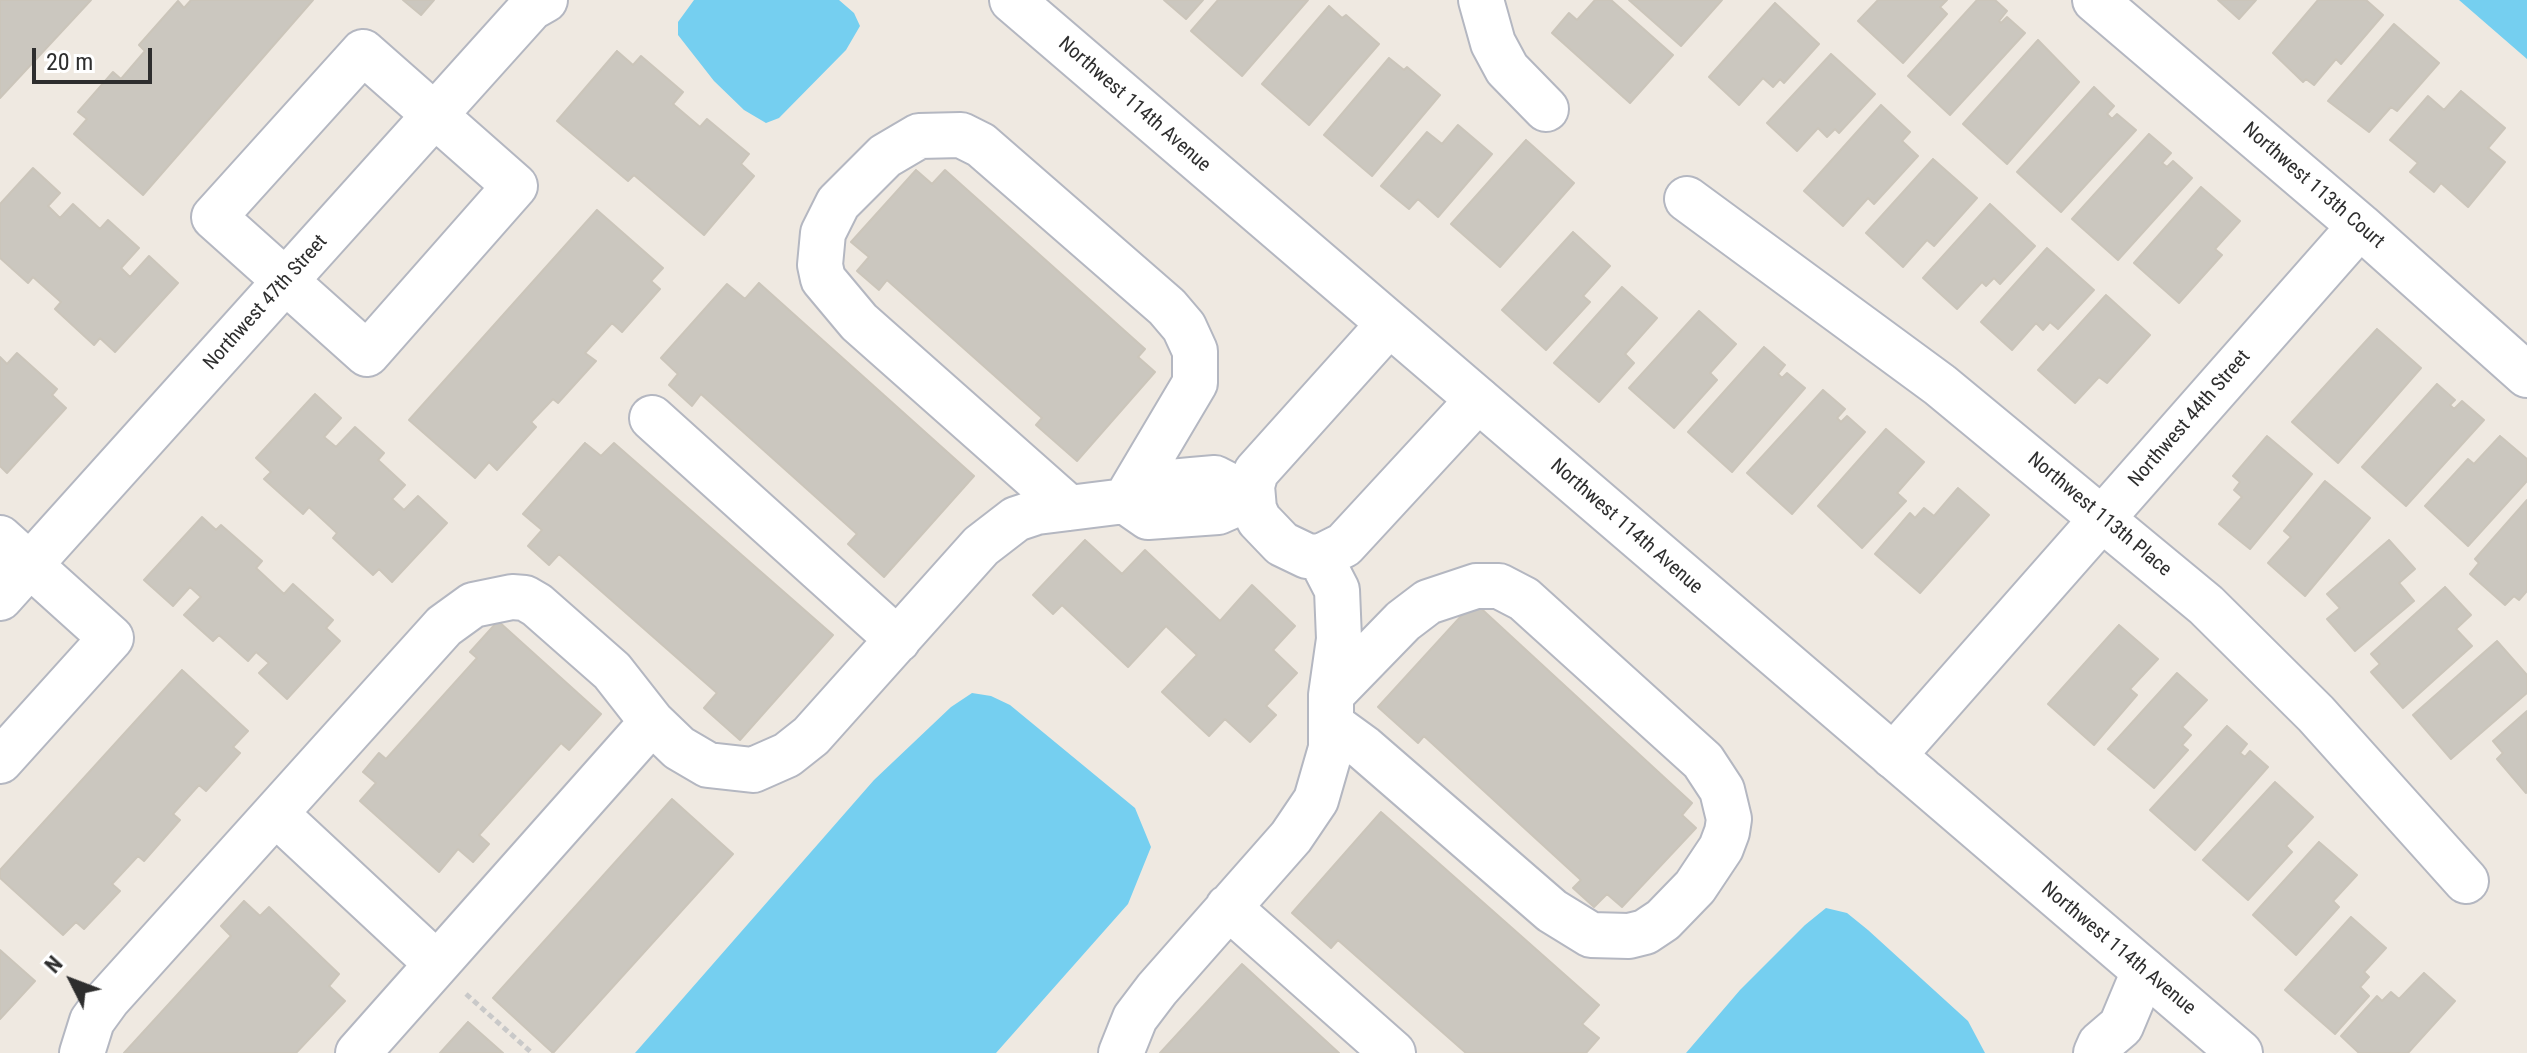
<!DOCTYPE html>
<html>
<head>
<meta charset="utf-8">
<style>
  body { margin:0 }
  #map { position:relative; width:2527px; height:1053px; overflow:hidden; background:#efe9e1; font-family:"Roboto Condensed",sans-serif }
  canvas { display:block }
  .north { position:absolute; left:32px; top:941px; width:80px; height:80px; -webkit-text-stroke:6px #fff; paint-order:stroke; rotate:312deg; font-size:22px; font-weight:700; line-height:32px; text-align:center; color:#2e2e2e }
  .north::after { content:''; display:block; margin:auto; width:28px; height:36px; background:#2e2e2e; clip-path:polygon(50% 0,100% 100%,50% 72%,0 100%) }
  .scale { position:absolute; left:32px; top:48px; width:120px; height:36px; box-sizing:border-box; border:4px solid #2e2e2e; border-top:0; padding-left:10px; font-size:24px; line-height:28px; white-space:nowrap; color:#2e2e2e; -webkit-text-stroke:6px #fff; paint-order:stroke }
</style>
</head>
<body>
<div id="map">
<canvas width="2527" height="1053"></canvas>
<div class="north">N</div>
<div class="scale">20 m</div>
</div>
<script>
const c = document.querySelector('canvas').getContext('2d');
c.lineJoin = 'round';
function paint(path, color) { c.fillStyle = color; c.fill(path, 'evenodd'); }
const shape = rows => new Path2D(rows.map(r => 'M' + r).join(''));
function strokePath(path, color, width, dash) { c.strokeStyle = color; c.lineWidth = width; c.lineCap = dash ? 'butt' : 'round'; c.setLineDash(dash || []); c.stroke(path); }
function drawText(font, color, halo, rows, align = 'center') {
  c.font = font + ' "Roboto Condensed",sans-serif'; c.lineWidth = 8; c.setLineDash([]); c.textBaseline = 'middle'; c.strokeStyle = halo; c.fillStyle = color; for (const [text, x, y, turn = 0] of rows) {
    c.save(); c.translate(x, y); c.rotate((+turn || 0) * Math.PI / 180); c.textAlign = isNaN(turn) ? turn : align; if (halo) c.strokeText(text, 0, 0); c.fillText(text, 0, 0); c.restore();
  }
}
const water = shape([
  [694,0,839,0,854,13,860,26,846,50,779,118,766,123,744,110,714,81,678,35,678,22],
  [2459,0,2527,0,2527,59],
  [972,693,991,696,1010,705,1135,808,1151,847,1128,904,996,1053,635,1053,874,780,951,707],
  [1826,908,1847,913,1868,930,1968,1021,1985,1053,1686,1053,1740,990,1805,925]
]);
const building = shape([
  [0,0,91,0,0,98,0,0],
  [191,0,313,0,143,195,74,134,87,119,78,112,113,72,121,79,145,51,139,45,178,1,184,8,191,0],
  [403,0,434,0,421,15,403,0],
  [1164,0,1203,0,1186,19,1164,0],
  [1218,0,1308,0,1242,76,1191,31,1218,0],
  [1595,0,1611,0,1673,55,1630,103,1552,33,1569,13,1577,20,1595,0],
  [1629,0,1722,0,1681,46,1629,0],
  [1878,0,1947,0,1940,7,1947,14,1903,63,1858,21,1878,0],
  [1977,0,1995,0,2007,11,1999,21,2001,23,2007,17,2025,33,1950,115,1908,76,1977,0],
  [2218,0,2256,0,2239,19,2218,0],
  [2318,0,2366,0,2383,15,2341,64,2336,59,2314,85,2306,79,2303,82,2273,53,2318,0],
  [1775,3,1819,44,1784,83,1780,79,1773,87,1763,78,1739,105,1709,77,1775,3],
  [1329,6,1342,18,1346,15,1379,44,1309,125,1262,84,1329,6],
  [2394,24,2439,63,2397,111,2391,107,2369,132,2328,101,2394,24],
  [2038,40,2079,82,2007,164,1963,124,2038,40],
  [617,51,633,65,641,56,683,92,673,104,700,127,707,119,749,154,741,164,754,176,704,235,634,175,628,181,557,121,617,51],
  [1831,54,1875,94,1839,133,1835,129,1827,137,1818,128,1797,151,1767,123,1831,54],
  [1389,58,1404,70,1407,67,1440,95,1372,176,1324,135,1389,58],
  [2094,87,2114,106,2107,114,2112,119,2117,114,2136,130,2061,212,2017,172,2094,87],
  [2461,91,2505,128,2488,148,2505,162,2468,207,2441,183,2434,192,2410,172,2418,163,2390,140,2428,96,2444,110,2461,91],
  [1881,105,1910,132,1902,141,1918,156,1874,204,1868,198,1843,226,1804,191,1881,105],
  [1458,125,1492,154,1438,217,1418,199,1409,209,1381,186,1427,132,1442,144,1458,125],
  [2149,134,2171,153,2162,163,2167,167,2173,161,2192,178,2118,260,2072,219,2149,134],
  [1526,140,1574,183,1500,267,1451,224,1526,140],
  [1933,159,1977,198,1934,246,1927,240,1903,267,1866,233,1933,159],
  [33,168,60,193,48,206,60,218,73,204,100,229,108,220,139,248,121,268,130,277,149,256,178,283,115,352,100,338,94,345,55,309,61,302,33,277,28,283,0,258,0,204,33,168],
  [916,170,932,184,945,170,1145,349,1138,357,1155,372,1077,461,1036,425,1042,418,887,280,879,290,857,271,869,257,851,242,916,170],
  [2201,187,2240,221,2215,249,2222,255,2179,303,2134,263,2201,187],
  [1990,204,2035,246,2000,284,1994,278,1986,286,1982,282,1957,309,1923,278,1990,204],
  [597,210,663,268,651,281,660,289,622,332,612,323,585,353,596,361,558,403,553,399,531,422,536,427,497,470,489,462,475,478,409,420,597,210],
  [1573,232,1610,266,1583,296,1590,302,1546,350,1502,310,1573,232],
  [2047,248,2094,290,2058,329,2050,322,2043,330,2036,323,2012,350,1981,322,2047,248],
  [759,283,974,476,884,577,848,544,857,534,701,394,692,406,669,385,678,374,661,358,727,284,745,299,759,283],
  [1622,287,1657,318,1625,354,1634,363,1599,402,1554,363,1622,287],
  [2106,295,2150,335,2107,383,2099,377,2075,403,2038,370,2106,295],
  [1699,311,1736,344,1710,373,1717,380,1674,428,1629,388,1699,311],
  [2377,329,2421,368,2338,463,2292,422,2377,329],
  [1764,347,1785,365,1778,374,1782,378,1787,373,1805,388,1732,472,1688,432,1764,347],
  [17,353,57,389,52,395,66,408,7,473,0,466,0,357,7,364,17,353],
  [2437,384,2455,400,2450,405,2454,409,2462,401,2484,420,2406,506,2362,467,2437,384],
  [1823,390,1845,409,1837,418,1841,422,1847,416,1865,432,1792,514,1747,473,1823,390],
  [315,394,341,418,324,437,336,447,355,427,384,453,378,460,405,485,392,499,404,510,418,496,447,523,392,582,379,569,373,575,333,538,337,533,309,507,303,514,264,479,271,472,256,458,315,394],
  [1886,429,1924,462,1897,493,1906,501,1862,548,1818,506,1886,429],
  [2267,436,2312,474,2250,549,2219,524,2242,497,2234,490,2240,482,2233,476,2267,436],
  [2500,436,2527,459,2527,481,2468,546,2425,506,2468,459,2474,464,2500,436],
  [585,443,601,456,614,443,833,635,740,740,704,708,717,693,559,554,549,565,528,546,542,530,523,514,585,443],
  [2325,481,2370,518,2305,596,2268,563,2291,537,2284,531,2325,481],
  [1958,488,1989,515,1920,593,1875,554,1910,513,1915,518,1924,508,1934,516,1958,488],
  [2527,500,2527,591,2519,600,2514,596,2505,605,2470,574,2479,563,2475,559,2527,500],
  [202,517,216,530,221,525,262,561,256,568,284,594,293,584,333,620,326,628,340,641,287,699,259,673,269,663,256,652,248,661,219,635,213,641,184,615,201,597,190,587,173,606,144,580,202,517],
  [1085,540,1122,574,1145,550,1220,621,1252,585,1295,626,1273,650,1297,673,1266,706,1276,715,1250,742,1225,719,1209,736,1162,692,1197,655,1166,626,1128,667,1062,605,1053,614,1033,595,1085,540],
  [2389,540,2415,569,2399,583,2414,601,2355,651,2327,619,2340,608,2327,594,2389,540],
  [2445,587,2471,615,2456,629,2472,646,2403,708,2371,672,2380,664,2371,654,2445,587],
  [1474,602,1692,803,1682,815,1696,828,1622,907,1607,894,1594,907,1573,888,1581,880,1424,736,1418,743,1378,707,1474,602],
  [498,621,601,714,569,750,561,743,479,835,489,844,473,862,458,849,439,872,360,801,376,783,363,772,379,753,386,759,477,658,470,652,498,621],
  [2119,625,2158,659,2130,689,2137,695,2094,745,2048,704,2119,625],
  [2497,641,2527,675,2527,693,2451,759,2413,715,2497,641],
  [182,670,248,731,233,747,240,753,206,791,199,785,173,814,180,820,144,861,138,856,112,884,120,891,84,929,76,922,63,935,0,878,0,870,182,670],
  [2177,673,2207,700,2182,727,2191,735,2182,745,2188,750,2154,788,2108,749,2177,673],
  [2527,711,2527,792,2526,793,2497,759,2503,753,2493,741,2527,711],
  [2227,726,2247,744,2240,753,2245,757,2250,751,2268,767,2195,850,2150,810,2227,726],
  [2275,782,2313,817,2286,846,2292,852,2248,900,2203,860,2275,782],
  [672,799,733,854,553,1053,493,998,672,799],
  [1381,812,1599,1005,1582,1024,1599,1038,1586,1053,1466,1053,1338,940,1331,948,1292,913,1381,812],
  [2319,842,2357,875,2333,901,2339,907,2296,955,2253,915,2319,842],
  [244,901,260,916,269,907,339,974,329,986,345,1001,296,1053,124,1053,231,936,221,926,244,901],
  [2351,917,2386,948,2364,972,2369,977,2360,987,2369,996,2335,1034,2285,990,2351,917],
  [0,950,35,981,0,1019,0,950],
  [1242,964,1339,1053,1160,1053,1242,964],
  [2424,973,2455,1001,2408,1053,2359,1053,2341,1036,2377,996,2382,1001,2391,992,2399,999,2424,973],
  [468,1022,503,1053,440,1053,468,1022]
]);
const path = shape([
  [466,994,532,1053]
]);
const street = shape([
  [1481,0,1493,43,1507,69,1546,109],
  [2095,0,2360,226,2527,375],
  [363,52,515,186,367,354,214,217,363,52],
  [1687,199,1940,385,2206,605,2316,714,2466,881],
  [1389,324,1256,472,1252,486,1254,509,1259,520,1282,544,1307,556,1320,557,1344,545,1478,400],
  [652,418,898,640],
  [1125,501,1148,517,1218,512,1252,497],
  [1069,508,859,322,823,279,820,265,823,233,838,203,885,156,919,136,961,135,981,145,1167,307,1184,327,1195,351,1195,383,1125,501],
  [0,538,111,638,0,761],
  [0,598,531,8,545,0],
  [1331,724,1364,748,1552,911,1591,935,1629,936,1645,932,1663,920,1695,887,1721,848,1727,832,1729,819,1722,790,1703,761,1524,599,1499,586,1476,586,1428,602,1403,621,1331,695],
  [1893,756,2360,226],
  [277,815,437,964],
  [1228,907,1393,1053],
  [82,1053,92,1021,108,999,444,626,473,605,512,597,525,598,537,605,612,671,652,722,679,748,708,765,753,770,787,755,811,736,981,546,1016,519,1037,512,1125,501,1149,484,1192,480,1215,478,1252,497],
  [358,1053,652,722],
  [1121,1053,1135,1018,1157,989,1291,837,1316,800,1331,748,1331,695,1339,639,1337,590,1320,557],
  [2096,1053,2100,1044,2121,1026,2144,971]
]);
const secondary = shape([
  [1012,0,2240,1053]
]);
const streetNames = [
  ["Northwest 114th Avenue",1134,105,41],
  ["Northwest 113th Court",2313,186,41],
  ["Northwest 47th Street",266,303,-48],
  ["Northwest 44th Street",2190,419,-49],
  ["Northwest 113th Place",2099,515,40],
  ["Northwest 114th Avenue",1626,527,41],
  ["Northwest 114th Avenue",2118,949,40]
];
paint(water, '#75cff0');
paint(building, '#cbc7bf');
strokePath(building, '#cbc5ba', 2);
strokePath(street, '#b4b7c1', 48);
strokePath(secondary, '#b4b7c1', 48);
strokePath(path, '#c9c9c9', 5, [6, 4]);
strokePath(street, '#fff', 44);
strokePath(secondary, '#fff', 44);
drawText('20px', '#2e2e2e', '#fff', streetNames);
</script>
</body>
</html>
